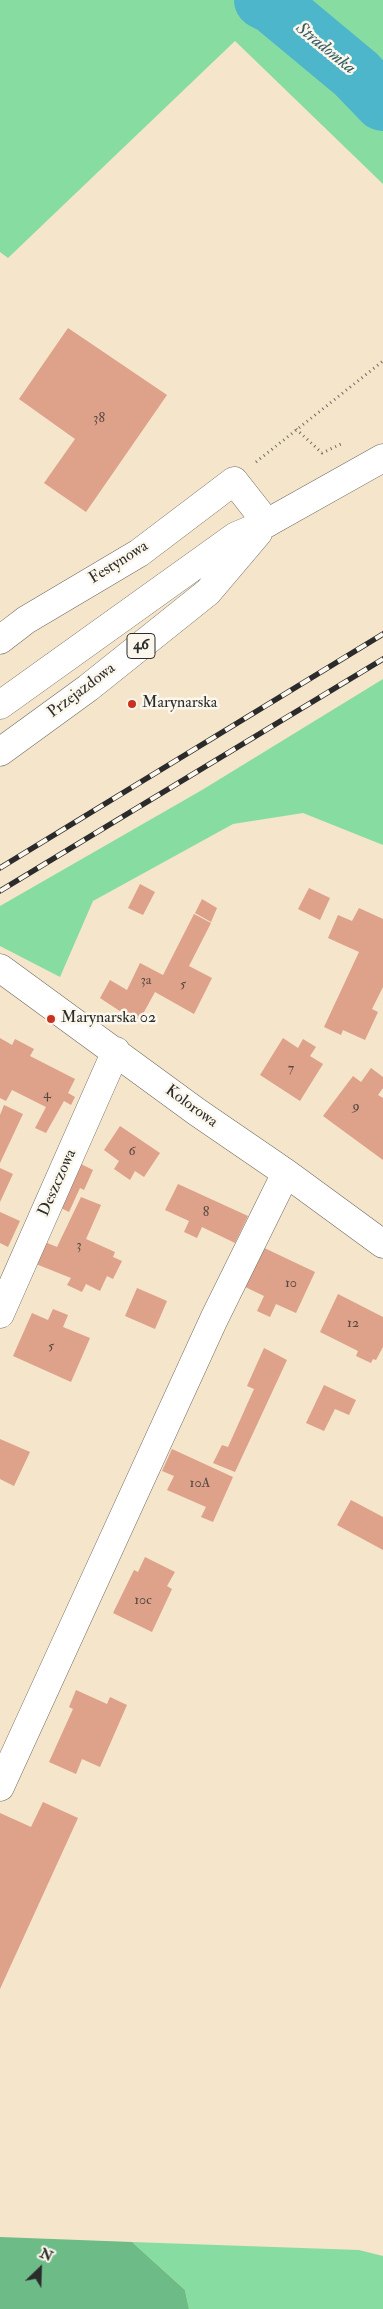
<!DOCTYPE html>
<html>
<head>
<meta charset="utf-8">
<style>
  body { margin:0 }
  #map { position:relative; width:383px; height:2309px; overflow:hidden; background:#f4e5cb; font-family:"IM FELL Double Pica",serif }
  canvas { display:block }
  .north { position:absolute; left:15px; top:2244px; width:50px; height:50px; -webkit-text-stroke:4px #fbf7ec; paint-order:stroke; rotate:24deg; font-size:14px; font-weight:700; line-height:20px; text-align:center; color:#2b2b2b }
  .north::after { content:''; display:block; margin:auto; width:18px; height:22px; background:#2b2b2b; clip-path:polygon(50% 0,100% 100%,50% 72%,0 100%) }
</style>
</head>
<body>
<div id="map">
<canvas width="383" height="2309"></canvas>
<div class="north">N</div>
</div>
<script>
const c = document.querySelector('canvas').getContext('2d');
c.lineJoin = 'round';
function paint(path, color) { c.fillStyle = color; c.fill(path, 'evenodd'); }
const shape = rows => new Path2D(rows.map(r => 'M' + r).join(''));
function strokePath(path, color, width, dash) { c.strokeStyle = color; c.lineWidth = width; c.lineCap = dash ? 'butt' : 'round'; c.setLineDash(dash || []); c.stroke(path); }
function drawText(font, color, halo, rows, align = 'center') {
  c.font = font + ' "IM FELL Double Pica",serif'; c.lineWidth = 5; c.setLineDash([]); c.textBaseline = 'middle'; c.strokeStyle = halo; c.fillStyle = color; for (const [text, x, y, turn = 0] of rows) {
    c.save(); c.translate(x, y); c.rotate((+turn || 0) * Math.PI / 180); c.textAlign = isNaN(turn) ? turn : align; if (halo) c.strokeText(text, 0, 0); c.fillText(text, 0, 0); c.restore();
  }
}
const green = shape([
  [0,0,383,0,383,184,235,41,8,258,0,252],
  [383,679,383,845,303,813,233,824,93,901,60,977,0,946,0,906,202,790],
  [132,2242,359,2250,383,2256,383,2309,189,2309,185,2290]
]);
const forest = shape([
  [0,2237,132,2242,185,2290,189,2309,0,2309]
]);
const river = shape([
  [263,0,273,5,356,74,383,102]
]);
const building = shape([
  [68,328,167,395,86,512,44,483,75,439,19,399],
  [140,884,155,892,143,915,128,908],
  [309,888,330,898,320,920,298,909],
  [202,899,217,908,211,922,195,913],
  [359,908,383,919,383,987,372,1009,378,1012,365,1040,343,1030,341,1035,324,1027,359,952,328,938,338,915,352,921],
  [194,914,211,923,189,966,212,978,194,1014,155,992,138,1023,100,998,110,980,127,990,140,963,163,975],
  [0,1038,12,1045,15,1039,34,1049,30,1056,75,1079,68,1093,75,1097,71,1105,64,1101,46,1133,35,1128,46,1107,12,1090,6,1101,0,1098],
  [283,1038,298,1048,303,1039,316,1047,310,1056,323,1064,300,1101,260,1075],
  [371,1068,383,1077,383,1088,378,1095,383,1098,383,1160,323,1116,353,1076,361,1082],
  [4,1105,23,1114,0,1163,0,1115],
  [120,1126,160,1153,144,1177,135,1171,130,1180,114,1169,119,1161,104,1150],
  [77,1162,93,1170,84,1190,80,1188,69,1212,57,1206],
  [0,1168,13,1174,0,1202],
  [178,1184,248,1216,235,1243,202,1227,197,1238,184,1232,189,1221,165,1210],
  [81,1197,101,1205,86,1239,115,1252,113,1257,122,1261,113,1279,107,1276,100,1291,86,1284,82,1292,67,1285,71,1278,31,1262,40,1240,57,1247],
  [0,1212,20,1221,8,1247,0,1243],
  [258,1245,315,1272,296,1313,276,1304,270,1317,257,1311,264,1296,239,1284],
  [137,1288,167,1301,155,1329,125,1316],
  [338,1294,383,1317,383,1347,376,1360,373,1359,371,1363,356,1356,358,1351,320,1332],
  [53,1309,68,1315,63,1327,90,1338,71,1382,13,1356,32,1313,48,1320],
  [264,1348,287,1360,235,1472,213,1463,222,1445,228,1447,254,1389,247,1386],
  [324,1385,356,1400,349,1415,335,1409,324,1431,306,1423],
  [0,1439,30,1452,14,1486,0,1479],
  [172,1449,233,1477,213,1522,201,1517,206,1507,167,1490,174,1476,162,1471],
  [351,1500,383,1517,383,1550,337,1525],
  [145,1557,175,1572,167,1586,172,1589,152,1632,113,1613,134,1570,138,1572],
  [76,1690,107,1704,110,1697,127,1705,100,1767,82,1759,76,1774,49,1762,73,1709,69,1707],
  [43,1802,78,1818,0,1989,0,1813,31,1827]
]);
const path = shape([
  [296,429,322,453,341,444],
  [256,462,383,361]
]);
const minor = shape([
  [0,640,26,620,139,553,234,481,267,523],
  [0,968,197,1112,286,1173,383,1244],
  [0,1314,116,1051],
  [0,1787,214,1319,286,1173]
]);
const major = shape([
  [0,705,236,536,267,523,383,458],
  [0,752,88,688,208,592,258,533]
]);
const rail = shape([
  [0,868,383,634],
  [0,891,383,659]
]);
const markers = [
  [132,704,5,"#c8321e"],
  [51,1019,5,"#c8321e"]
];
const numberNames = [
  ["38",99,419],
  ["3a",146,981],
  ["5",183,985],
  ["7",291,1069],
  ["4",47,1095],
  ["9",356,1107],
  ["6",132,1152],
  ["8",206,1213],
  ["3",79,1246],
  ["10",291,1284],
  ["12",353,1324],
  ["5",51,1347],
  ["10A",200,1484],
  ["10c",143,1601]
];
const shields = [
  [141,646,28]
];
const shieldNames = [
  ["46",141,646]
];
const streetNames = [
  ["Festynowa",119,563,-32],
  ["Przejazdowa",82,691,-37],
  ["Kolorowa",191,1107,36],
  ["Deszczowa",58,1183,-66]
];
const poiNames = [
  ["Marynarska",142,704],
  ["Marynarska 02",61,1019]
];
const waterNames = [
  ["Stradomka",325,49,39]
];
paint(green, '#87dda1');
paint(forest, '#6dbc87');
strokePath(river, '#4db6ca', 58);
paint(building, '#dea189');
strokePath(minor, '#716c63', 29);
strokePath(major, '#716c63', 29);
strokePath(path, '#716c63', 3, [1, 4]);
strokePath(minor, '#fff', 28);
strokePath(major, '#fff', 28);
strokePath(rail, '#2b2b2b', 5.5);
strokePath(rail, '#fbf7ec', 4, [11]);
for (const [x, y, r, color] of markers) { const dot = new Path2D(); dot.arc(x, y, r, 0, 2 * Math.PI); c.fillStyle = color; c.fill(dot); strokePath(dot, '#fbf7ec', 2); }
drawText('14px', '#584842', null, numberNames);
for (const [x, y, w] of shields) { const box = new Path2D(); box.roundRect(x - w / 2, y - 12.5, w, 25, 4); c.fillStyle = '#fbf7ec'; c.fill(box); strokePath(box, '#2b2b2b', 1); }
drawText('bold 15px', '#2b2b2b', null, shieldNames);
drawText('16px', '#2b2b2b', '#fbf7ec', streetNames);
drawText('16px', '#2b2b2b', '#fbf7ec', poiNames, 'left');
drawText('italic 18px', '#375c63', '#fbf7ec', waterNames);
</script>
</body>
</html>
